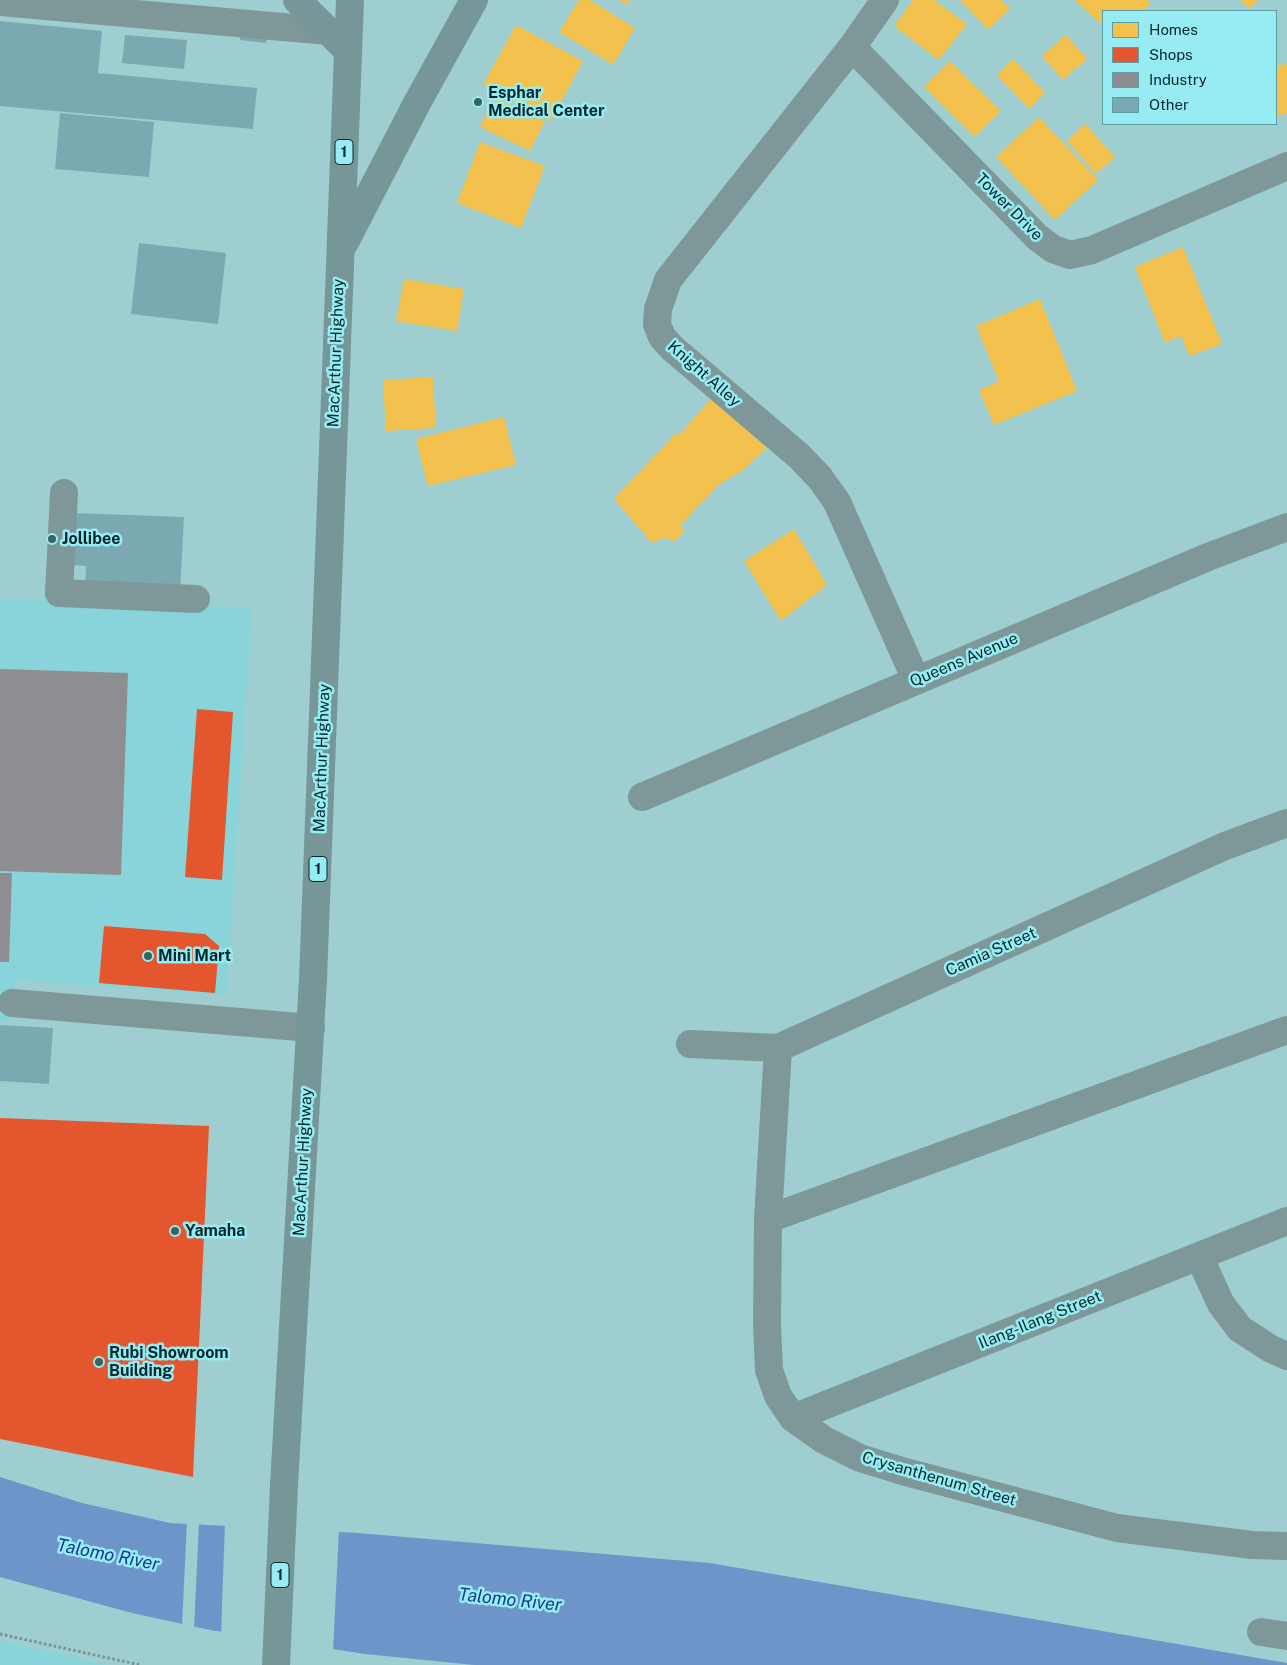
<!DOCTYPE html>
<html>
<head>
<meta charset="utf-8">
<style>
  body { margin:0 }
  #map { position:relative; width:1287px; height:1665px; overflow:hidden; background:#9fced1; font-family:"Public Sans",sans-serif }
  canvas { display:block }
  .legend { position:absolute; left:1102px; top:10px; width:175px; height:115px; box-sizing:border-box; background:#97ecf3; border:1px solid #5b9ea3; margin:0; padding:6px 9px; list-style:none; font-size:15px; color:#02282b }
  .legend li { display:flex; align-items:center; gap:10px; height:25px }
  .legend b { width:25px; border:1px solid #5b9ea3 }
</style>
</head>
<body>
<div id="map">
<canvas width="1287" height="1665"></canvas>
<ul class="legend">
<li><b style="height:14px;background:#f2c14e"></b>Homes</li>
<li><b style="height:14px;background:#e4572e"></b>Shops</li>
<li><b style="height:14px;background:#8d8d92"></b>Industry</li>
<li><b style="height:14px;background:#7ba9b2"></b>Other</li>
</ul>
</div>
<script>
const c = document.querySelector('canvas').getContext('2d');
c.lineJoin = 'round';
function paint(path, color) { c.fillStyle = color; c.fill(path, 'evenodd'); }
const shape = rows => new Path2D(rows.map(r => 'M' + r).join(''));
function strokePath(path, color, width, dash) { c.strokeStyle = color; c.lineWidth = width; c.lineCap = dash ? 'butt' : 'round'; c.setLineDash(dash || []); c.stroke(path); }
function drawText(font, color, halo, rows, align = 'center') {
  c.font = font + ' "Public Sans",sans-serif'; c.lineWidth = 5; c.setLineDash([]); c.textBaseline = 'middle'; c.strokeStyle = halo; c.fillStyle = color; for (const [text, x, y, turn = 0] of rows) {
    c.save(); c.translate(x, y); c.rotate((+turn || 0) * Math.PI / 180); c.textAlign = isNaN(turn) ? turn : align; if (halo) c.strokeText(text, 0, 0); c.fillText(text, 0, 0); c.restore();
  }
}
const built = shape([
  [0,598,252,608,226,996,16,980,13,1022,0,1022],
  [0,1641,108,1665,0,1665]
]);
const water = shape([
  [0,1477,82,1503,170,1523,358,1533,710,1563,1287,1663,1287,1665,474,1665,365,1654,210,1630,132,1613,0,1577]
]);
const pier = shape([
  [187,1521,199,1522,194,1629,182,1627],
  [225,1523,339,1530,333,1651,221,1635]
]);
const homes = shape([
  [579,0,590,0,635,28,613,65,559,32],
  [619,0,630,0,626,5],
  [913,0,934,0,967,24,939,60,894,26],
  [960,0,1001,0,1010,9,988,30],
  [1075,0,1147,0,1151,3,1143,11,1103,11,1103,26],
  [1240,0,1258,0,1250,9],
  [516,25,583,61,551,121,483,85],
  [1066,35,1087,59,1063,80,1042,56],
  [1013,59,1045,92,1029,109,997,75],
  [950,61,1001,111,975,137,924,87],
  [1287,63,1287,113,1276,117,1276,67],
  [494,97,545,121,530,151,480,127],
  [1039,117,1098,180,1055,220,996,157],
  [1085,124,1115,157,1096,174,1067,141],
  [480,142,545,166,521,228,457,203],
  [1183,247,1222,344,1189,356,1181,336,1165,343,1135,267],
  [404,279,464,289,457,331,396,321],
  [1040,299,1077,391,994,425,979,390,999,381,976,326],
  [433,377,436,428,386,431,383,380],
  [711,399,767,448,742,471,718,485,680,526,685,531,673,542,666,537,652,543,614,499,676,433,681,433],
  [504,417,516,465,428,486,416,439],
  [794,529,827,585,781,621,744,561]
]);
const shops = shape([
  [197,709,233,712,222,880,185,877],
  [104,926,205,934,219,946,215,993,99,983],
  [0,1118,209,1126,193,1477,0,1439]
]);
const industry = shape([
  [0,669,128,673,121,875,0,871],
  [0,873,12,873,9,962,0,962]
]);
const building = shape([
  [0,21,102,31,98,73,257,88,253,129,0,106],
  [241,26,268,28,266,43,240,40],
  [125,35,187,40,184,69,122,63],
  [60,113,154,122,149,177,55,169],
  [139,243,226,253,218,324,131,314],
  [74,513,184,517,180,593,85,590,86,566,71,565],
  [0,1025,53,1028,49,1084,0,1081]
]);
const path = shape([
  [0,1634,140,1665]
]);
const minor = shape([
  [885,0,852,47,668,280,658,309,657,324,662,337,672,348,799,456,820,478,837,502,916,680],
  [0,2,328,31],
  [852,47,1037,237,1053,249,1070,255,1092,250,1287,166],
  [64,493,59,593,196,599],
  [642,797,1208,557,1287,527],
  [12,1003,311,1028],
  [690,1044,778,1048,1225,846,1287,823],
  [778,1048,768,1219,767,1324,769,1370,778,1396,793,1418,824,1440,860,1458,902,1471,1117,1528,1252,1545,1287,1546],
  [768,1219,1287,1030],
  [1199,1256,1221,1304,1240,1329,1271,1349,1287,1356],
  [793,1418,1287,1221],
  [1261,1632,1287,1636]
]);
const highway = shape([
  [297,0,348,51],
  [344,244,417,103,474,0],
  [276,1665,284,1485,313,979,350,0]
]);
const markers = [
  [478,102,5,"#396265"],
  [52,539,5,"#396265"],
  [148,956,5,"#396265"],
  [175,1231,5,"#396265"],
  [99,1362,5,"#396265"]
];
const shields = [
  [344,152,18],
  [318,869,18],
  [280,1575,18]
];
const shieldNames = [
  ["1",344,152],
  ["1",318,869],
  ["1",280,1575]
];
const poiNames = [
  ["Esphar",488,93],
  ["Medical Center",488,111],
  ["Jollibee",62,539],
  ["Mini Mart",158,956],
  ["Yamaha",185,1231],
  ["Rubi Showroom",109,1353],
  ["Building",109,1371]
];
const streetNames = [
  ["Tower Drive",1009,207,45],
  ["MacArthur Highway",336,353,-88],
  ["Knight Alley",704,374,41],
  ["Queens Avenue",964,660,-23],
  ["MacArthur Highway",322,758,-88],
  ["Camia Street",991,952,-24],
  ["MacArthur Highway",303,1162,-87],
  ["Ilang-Ilang Street",1040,1320,-22],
  ["Crysanthenum Street",939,1479,16]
];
const waterNames = [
  ["Talomo River",108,1555,11],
  ["Talomo River",510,1600,6]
];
paint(built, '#89d4da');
paint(water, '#6e95c9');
paint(pier, '#9fced1');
paint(homes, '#f2c14e');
paint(shops, '#e4572e');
paint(industry, '#8d8d92');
paint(building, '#7ba9b2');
strokePath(path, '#779295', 3, [2.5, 2.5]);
strokePath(minor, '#7e9799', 28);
strokePath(highway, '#779698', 28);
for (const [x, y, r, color] of markers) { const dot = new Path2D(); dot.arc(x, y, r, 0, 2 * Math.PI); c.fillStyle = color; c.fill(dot); strokePath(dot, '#97ecf3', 2); }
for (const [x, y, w] of shields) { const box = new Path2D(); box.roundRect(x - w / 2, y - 12.5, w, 25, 4); c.fillStyle = '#97ecf3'; c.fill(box); strokePath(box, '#02282b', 1); }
drawText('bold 15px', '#02282b', null, shieldNames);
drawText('bold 16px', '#02282b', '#97ecf3', poiNames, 'left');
drawText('16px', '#02282b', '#97ecf3', streetNames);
drawText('italic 18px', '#133a8f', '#97ecf3', waterNames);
</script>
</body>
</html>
